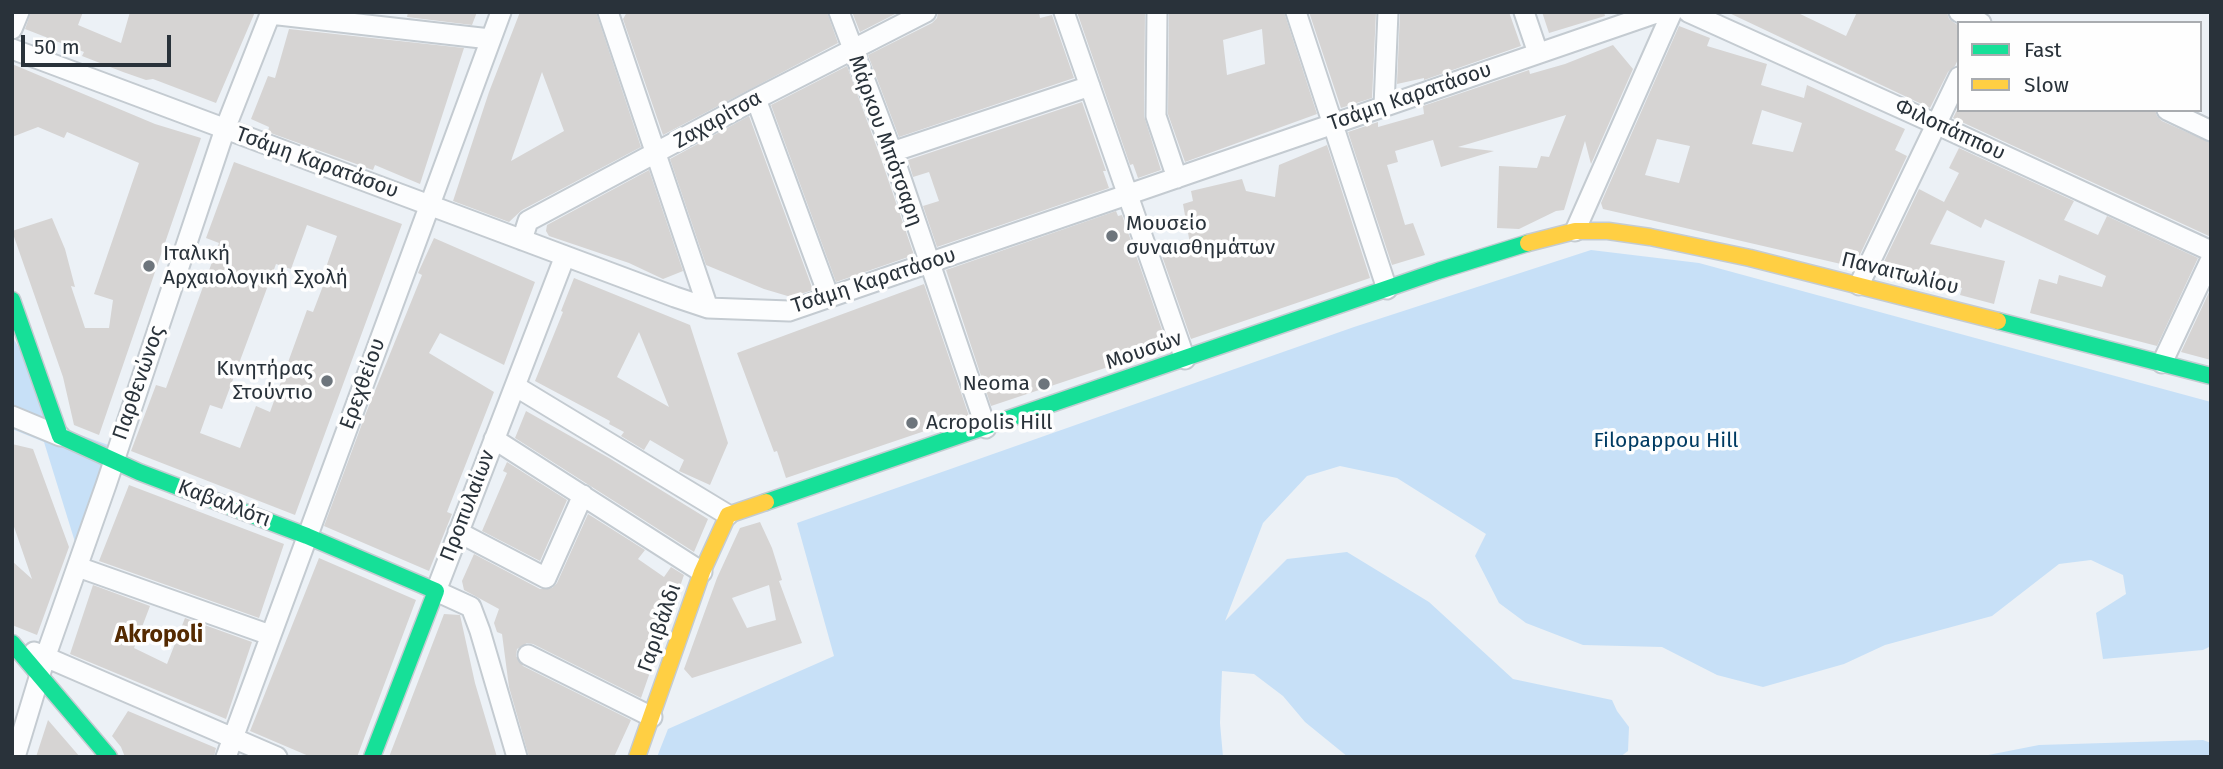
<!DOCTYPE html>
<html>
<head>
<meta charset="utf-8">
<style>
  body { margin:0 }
  #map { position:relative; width:2223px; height:769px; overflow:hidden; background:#ecf1f6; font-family:"Fira Sans",sans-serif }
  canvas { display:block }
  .frame { position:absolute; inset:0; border:14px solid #29323a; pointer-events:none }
  .legend { position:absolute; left:1957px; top:21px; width:245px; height:91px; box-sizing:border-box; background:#fefefe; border:2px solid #a9acb0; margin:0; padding:9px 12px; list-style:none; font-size:21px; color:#29323a }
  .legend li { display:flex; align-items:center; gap:14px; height:35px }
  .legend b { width:35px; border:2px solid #a9acb0 }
  .scale { position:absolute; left:21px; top:35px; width:150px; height:32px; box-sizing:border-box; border:4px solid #29323a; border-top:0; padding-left:9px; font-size:21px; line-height:24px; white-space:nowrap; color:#29323a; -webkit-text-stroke:5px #fefefe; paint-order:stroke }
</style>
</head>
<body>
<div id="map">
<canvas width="2223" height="769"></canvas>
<div class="frame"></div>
<ul class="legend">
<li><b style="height:9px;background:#16e098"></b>Fast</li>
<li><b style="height:9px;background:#ffcf43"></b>Slow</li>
</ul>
<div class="scale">50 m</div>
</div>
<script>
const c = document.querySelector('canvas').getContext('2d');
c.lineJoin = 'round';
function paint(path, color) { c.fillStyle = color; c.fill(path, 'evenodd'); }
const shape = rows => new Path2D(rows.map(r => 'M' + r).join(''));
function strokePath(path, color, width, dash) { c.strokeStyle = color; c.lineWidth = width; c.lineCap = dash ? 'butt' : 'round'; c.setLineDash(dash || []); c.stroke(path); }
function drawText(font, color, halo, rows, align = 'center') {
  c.font = font + ' "Fira Sans",sans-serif'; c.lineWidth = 7; c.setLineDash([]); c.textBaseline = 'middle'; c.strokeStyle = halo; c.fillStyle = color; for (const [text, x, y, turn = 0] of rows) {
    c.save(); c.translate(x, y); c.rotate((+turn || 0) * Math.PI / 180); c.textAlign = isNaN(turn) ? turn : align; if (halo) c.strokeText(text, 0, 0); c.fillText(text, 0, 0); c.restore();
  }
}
const green = shape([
  [1591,250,1699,263,2211,402,2211,646,2203,650,2103,659,2096,613,2126,594,2123,575,2091,560,2059,564,1992,616,1885,645,1844,664,1763,687,1717,675,1662,647,1583,645,1526,623,1499,603,1475,556,1486,534,1397,478,1340,466,1307,476,1263,523,1225,621,1287,559,1347,552,1429,602,1513,679,1612,700,1617,711,1629,727,1628,751,1620,757,1348,757,1305,722,1283,696,1254,674,1222,671,1220,723,1223,757,657,757,668,729,834,656,797,523,1354,327],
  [12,336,67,430,111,446,75,542,44,442,12,429],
  [2203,740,2211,743,2211,757,1978,757,2039,745]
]);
const building = shape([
  [31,12,83,12,78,25,121,43,130,12,255,12,216,103,153,79,146,80,123,72,82,56,84,52,25,29],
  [408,12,477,12,472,25,407,17],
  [520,12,596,12,641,147,522,210,509,222,453,201,489,92],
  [542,72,564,131,511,161],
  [627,12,827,12,838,43,663,135,623,19],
  [852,12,899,12,860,32],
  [938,12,1039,12,1040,18,1052,15,1074,78,899,137,868,55,932,23,937,18],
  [1077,12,1145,12,1144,116,1161,170,1138,178,1133,164,1130,165],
  [1169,12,1284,12,1317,114,1185,162,1168,114],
  [1262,29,1265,64,1227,75,1223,40],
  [1309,12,1376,12,1372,98,1341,108],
  [1400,12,1509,12,1521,46,1424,80,1424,78,1397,84],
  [1542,12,1604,12,1605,16,1549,33],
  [1727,12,1796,12,1846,36,1857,12,1947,12,1949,19,1959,26,1959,57,1955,66,1948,72,1930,108],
  [1679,26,1710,38,1707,46,1767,64,1761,85,1804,98,1807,85,1905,129,1895,150,1907,156,1854,267,1603,209,1601,203],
  [1762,110,1802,123,1793,152,1752,144],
  [1657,139,1690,146,1679,183,1645,175],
  [289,29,464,48,420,184,375,165,373,170,268,132,269,127,251,119,268,76,275,78],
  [1613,45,1633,69,1591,164,1585,141,1564,210,1556,211,1519,229,1497,228,1499,166,1537,168,1541,156,1549,157,1566,115,1458,147,1494,151,1441,167,1433,140,1395,151,1398,162,1387,165,1405,225,1413,223,1425,255,1392,265,1348,132,1378,122,1378,127,1424,114,1423,106,1529,70,1530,74,1565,64],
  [12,64,155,124,201,138,99,435,74,425,63,377,12,231,52,218,65,249,75,287,71,286,85,328,109,328,113,300,94,294,139,163,67,132,64,138,38,127,12,137],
  [847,66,880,156,914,255,836,282,771,105],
  [1082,102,1106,171,1103,171,1109,188,937,247,923,206,939,201,929,172,913,177,908,160],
  [1957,110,2155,110,2157,116,2162,121,2211,143,2211,237,1953,118],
  [749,116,813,290,791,297,764,289,706,265,670,159],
  [1327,145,1370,278,1191,339,1161,253,1190,244,1183,204,1193,201,1191,191,1242,179,1246,191,1275,197,1279,165],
  [1959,148,2074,201,2064,220,2098,235,2107,216,2198,258,2157,346,2030,313,2039,279,2057,284,2059,275,2102,287,2106,276,1985,219,1981,228,1947,210,1930,244,2005,261,1994,304,1960,295,1962,288,1932,279,1930,287,1878,274,1919,189,1944,202,1959,173,1949,168],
  [234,162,402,224,295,515,131,451,156,385,166,388,219,243,206,238],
  [307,225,337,236,323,276,326,278,313,312,307,310,270,412,256,406,240,448,200,433,210,405,222,409,276,264,291,269],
  [649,170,683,271,663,279,629,263,549,236,546,231,547,225],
  [1116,211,1118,216,1122,215,1168,347,991,406,946,270],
  [434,238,535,282,504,365,440,333,429,353,494,392,447,512,452,514,429,571,324,526,366,413,422,275,418,273],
  [574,278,690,325,728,443,710,485,679,471,684,460,650,440,644,450,621,436,624,432,609,424,610,421,535,381,563,312,561,311],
  [639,332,669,407,617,377],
  [924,284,969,416,786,478,777,451,774,452,737,353],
  [2211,288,2211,360,2181,352],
  [526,411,609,458,708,519,694,552,515,438],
  [12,444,33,449,69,547,37,635,12,625,12,561,32,579,12,521],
  [507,462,567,500,540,561,482,531,507,473,503,471],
  [129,485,284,544,259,618,99,561],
  [588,514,645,550,638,559,664,577,671,567,684,575,641,698,533,644,527,643,517,649,516,656,523,666,631,720,614,757,529,757,509,687,502,634,497,632,494,623,499,609,464,590,462,581,474,554,540,589,552,588,557,583],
  [760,522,772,548,782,580,779,581,802,643,692,678,684,669,717,578,740,528],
  [769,585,776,620,747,628,732,598],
  [319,558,416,600,357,757,311,757,250,731],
  [93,585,150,606,134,648,167,664,185,618,252,642,226,719,70,654],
  [444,614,460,615,475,683,497,757,389,757],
  [128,711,216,748,214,757,125,757,121,747,112,736],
  [48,720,80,757,36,757]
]);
const street = shape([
  [608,12,708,308],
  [839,12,892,152,986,428],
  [1064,12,1185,359],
  [1157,12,1156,116,1177,178],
  [1296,12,1387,289],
  [1524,12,1538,53],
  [1688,12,1936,124,2211,251],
  [1959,12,1981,23],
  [270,14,490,39],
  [12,29,19,12],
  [12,49,675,297,708,308,789,311,1659,12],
  [756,99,829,297],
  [1384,106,1388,12],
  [2167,110,2211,131],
  [892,152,1090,86],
  [1575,231,1672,12],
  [522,240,528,221,756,99,926,12],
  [1859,285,1959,77],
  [2162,363,2211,259],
  [515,386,728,515],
  [12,416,60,436],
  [494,439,702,572],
  [458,532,546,578,583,495],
  [78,567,270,635],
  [34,652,277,757],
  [528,655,652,717],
  [15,757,45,658,106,485,225,129,271,12],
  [226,757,501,12],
  [517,757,480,631,471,607,436,591,565,256]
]);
const fast = shape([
  [12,300,60,436,139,472,307,536,436,591,372,757],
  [1998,321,2211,376],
  [766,502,1438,271,1528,243],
  [12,643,109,757]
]);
const slow = shape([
  [1528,243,1575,231,1608,231,1650,237,1750,258,1998,321],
  [637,757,702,572,728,515,766,502]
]);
const markers = [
  [1112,236,7,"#6d757c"],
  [149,266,7,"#6d757c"],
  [327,381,7,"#6d757c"],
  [1044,384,7,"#6d757c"],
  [912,423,7,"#6d757c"]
];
const streetNames = [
  ["Τσάμη Καρατάσου",1410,97,-19],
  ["Ζαχαρίτσα",718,120,-29],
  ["Φιλοπάππου",1950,130,25],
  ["Μάρκου Μπότσαρη",885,141,70],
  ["Τσάμη Καρατάσου",317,163,20],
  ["Παναιτωλίου",1900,274,14],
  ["Τσάμη Καρατάσου",874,281,-18],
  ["Μουσών",1144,351,-19],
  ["Παρθενώνος",139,383,-71],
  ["Ερεχθείου",363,384,-70],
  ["Καβαλλότι",224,504,21],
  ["Προπυλαίων",468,506,-69],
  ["Γαριβάλδι",660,628,-71]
];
const poiNames = [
  ["Μουσείο",1126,224],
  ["συναισθημάτων",1126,248],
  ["Ιταλική",163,254],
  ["Αρχαιολογική Σχολή",163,278],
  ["Κινητήρας",313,369,"right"],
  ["Στούντιο",313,393,"right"],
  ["Neoma",1030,384,"right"],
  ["Acropolis Hill",926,423]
];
const parkNames = [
  ["Filopappou Hill",1666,441]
];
const neighbourhoodNames = [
  ["Akropoli",159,636]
];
paint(green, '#c7e0f7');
paint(building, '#d6d4d3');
strokePath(street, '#c4cbd1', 23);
strokePath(fast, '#c4cbd1', 19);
strokePath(slow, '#c4cbd1', 19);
strokePath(street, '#fcfdfe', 19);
strokePath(fast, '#16e098', 16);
strokePath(slow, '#ffcf43', 16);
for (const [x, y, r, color] of markers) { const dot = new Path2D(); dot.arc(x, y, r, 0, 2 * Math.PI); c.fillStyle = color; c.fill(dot); strokePath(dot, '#fefefe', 2.5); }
drawText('21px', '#29323a', '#fefefe', streetNames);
drawText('21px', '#29323a', '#fefefe', poiNames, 'left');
drawText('21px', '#003b62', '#fefefe', parkNames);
drawText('bold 23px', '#542a01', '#fefefe', neighbourhoodNames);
</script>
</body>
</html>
